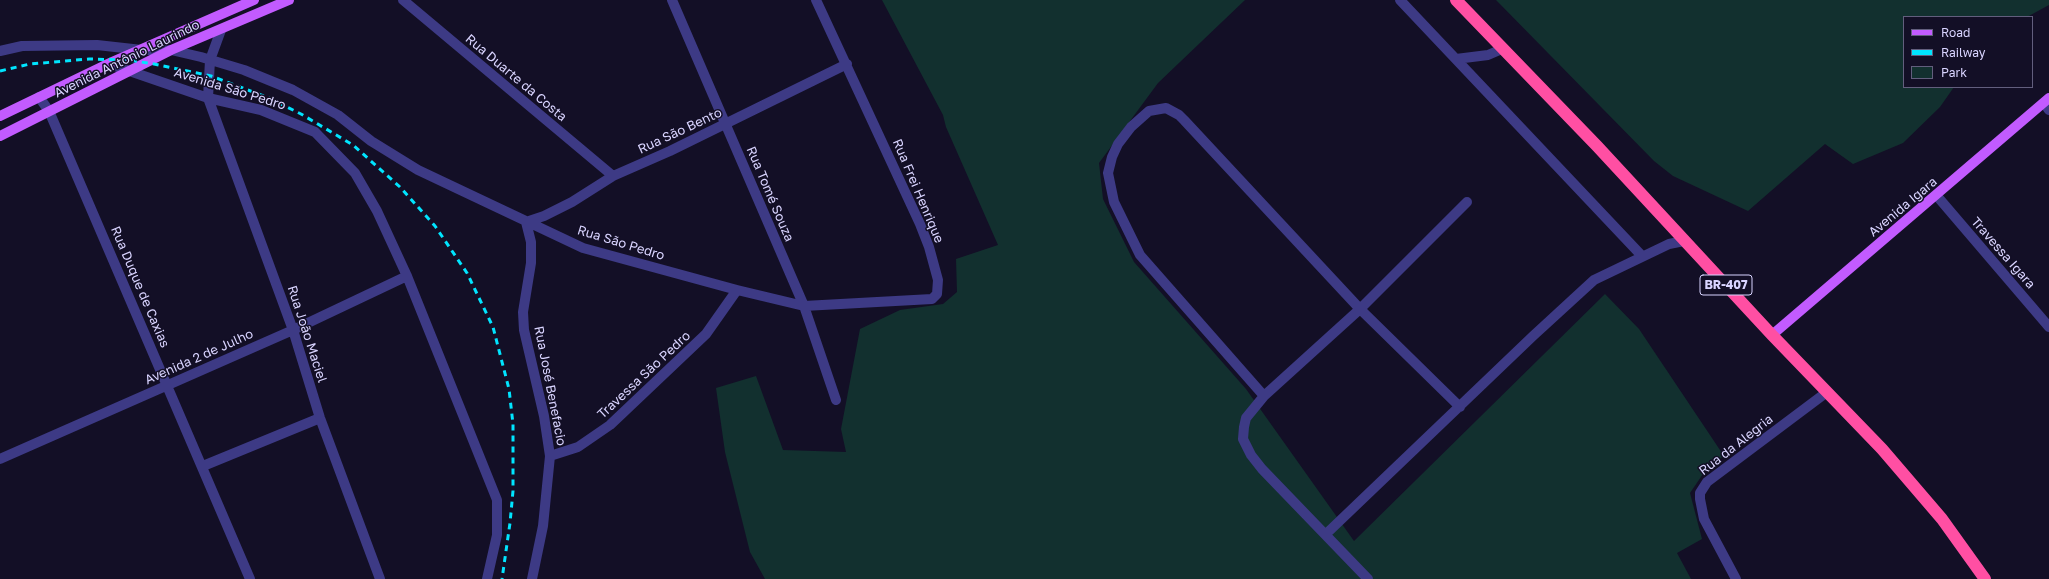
<!DOCTYPE html>
<html>
<head>
<meta charset="utf-8">
<style>
  body { margin:0 }
  #map { position:relative; width:2049px; height:579px; overflow:hidden; background:#130f26; font-family:"Golos Text",sans-serif }
  canvas { display:block }
  .legend { position:absolute; left:1903px; top:16px; width:130px; height:72px; box-sizing:border-box; background:#130f26; border:1px solid #625e7d; margin:0; padding:5px 7px; list-style:none; font-size:12px; color:#d9d4ff }
  .legend li { display:flex; align-items:center; gap:8px; height:20px }
  .legend b { width:20px; border:1px solid #625e7d }
</style>
</head>
<body>
<div id="map">
<canvas width="2049" height="579"></canvas>
<ul class="legend">
<li><b style="height:5px;background:#c25bff"></b>Road</li>
<li><b style="height:5px;background:#00e5ff"></b>Railway</li>
<li><b style="height:11px;background:#12302f"></b>Park</li>
</ul>
</div>
<script>
const c = document.querySelector('canvas').getContext('2d');
c.lineJoin = 'round';
function paint(path, color) { c.fillStyle = color; c.fill(path, 'evenodd'); }
const shape = rows => new Path2D(rows.map(r => 'M' + r).join(''));
function strokePath(path, color, width, dash) { c.strokeStyle = color; c.lineWidth = width; c.lineCap = dash ? 'butt' : 'round'; c.setLineDash(dash || []); c.stroke(path); }
function drawText(font, color, halo, rows, align = 'center') {
  c.font = font + ' "Golos Text",sans-serif'; c.lineWidth = 3; c.setLineDash([]); c.textBaseline = 'middle'; c.strokeStyle = halo; c.fillStyle = color; for (const [text, x, y, turn = 0] of rows) {
    c.save(); c.translate(x, y); c.rotate((+turn || 0) * Math.PI / 180); c.textAlign = isNaN(turn) ? turn : align; if (halo) c.strokeText(text, 0, 0); c.fillText(text, 0, 0); c.restore();
  }
}
const green = shape([
  [882,0,1245,0,1158,83,1099,163,1103,199,1134,262,1246,389,1354,541,1605,294,1639,329,1724,456,1707,468,1690,493,1702,539,1677,553,1691,579,765,579,750,552,725,452,716,388,756,376,783,450,846,452,841,429,860,329,900,310,943,304,957,292,956,259,998,245,946,127,943,115],
  [1496,0,2049,0,2049,5,2027,17,1904,17,1904,87,1954,87,1940,107,1903,143,1853,164,1825,144,1748,211,1673,176,1654,161]
]);
const minor = shape([
  [403,0,613,176],
  [672,0,804,306,836,400],
  [1400,0,1642,256],
  [221,30,210,60,208,98,293,330,320,418,380,579],
  [0,51,22,46,97,45,142,50,171,50,201,57,244,70,293,90,338,115,371,141,418,170,583,248,737,290,804,306,932,299,937,294,938,280,929,247,920,224,816,0],
  [1456,59,1488,55,1502,49],
  [109,64,208,98,261,110,315,132,355,173,377,211,407,276,497,500,497,535,487,579],
  [39,97,49,111,250,579],
  [2044,103,2049,110],
  [1937,196,2049,327],
  [1264,396,1140,255,1114,202,1108,173,1112,157,1118,144,1131,127,1149,111,1166,108,1179,115,1184,120,1360,309,1460,407],
  [550,456,578,447,610,425,706,334,737,290],
  [0,459,293,330,407,276],
  [203,466,320,418],
  [1326,534,1533,336,1594,280,1669,244,1684,241],
  [532,579,543,526,550,456,544,416,524,330,523,312,531,263,531,242,526,222,544,216,572,202,613,176,670,151,847,64],
  [1368,579,1262,469,1251,455,1243,439,1244,427,1246,418,1264,396,1360,309,1467,202],
  [1736,579,1704,519,1700,499,1700,493,1707,482,1827,392]
]);
const major = shape([
  [0,116,112,62,254,0],
  [0,136,171,50,289,0],
  [1772,335,2049,98]
]);
const highway = shape([
  [1456,0,1597,146,1772,335,1882,449,1942,519,1985,579]
]);
const rail = shape([
  [0,71,30,64,89,59,128,60,154,64,211,76,269,98,301,114,353,145,400,187,435,226,467,273,493,327,509,389,513,424,513,491,510,523,502,579]
]);
const shields = [
  [1726,285,52]
];
const shieldNames = [
  ["BR-407",1726,285]
];
const streetNames = [
  ["Avenida Antônio Laurindo",127,59,-26],
  ["Rua Duarte da Costa",516,78,40],
  ["Avenida São Pedro",230,89,17],
  ["Rua São Bento",680,131,-25],
  ["Rua Frei Henrique",918,191,67],
  ["Rua Tomé Souza",770,194,67],
  ["Avenida Igara",1903,207,-40],
  ["Rua São Pedro",621,243,17],
  ["Travessa Igara",2003,253,49],
  ["Rua Duque de Caxias",140,287,67],
  ["Rua João Maciel",307,334,72],
  ["Avenida 2 de Julho",199,357,-24],
  ["Travessa São Pedro",644,375,-43],
  ["Rua José Benefacio",550,386,79],
  ["Rua da Alegria",1736,445,-38]
];
paint(green, '#12302f');
strokePath(minor, '#3d3a85', 10);
strokePath(major, '#c25bff', 10);
strokePath(highway, '#ff4fa3', 12);
strokePath(rail, '#00e5ff', 3, [6, 5]);
for (const [x, y, w] of shields) { const box = new Path2D(); box.roundRect(x - w / 2, y - 10, w, 20, 3); c.fillStyle = '#130f26'; c.fill(box); strokePath(box, '#d9d4ff', 1); }
drawText('bold 12px', '#d9d4ff', null, shieldNames);
drawText('13px', '#d9d4ff', '#130f26', streetNames);
</script>
</body>
</html>
